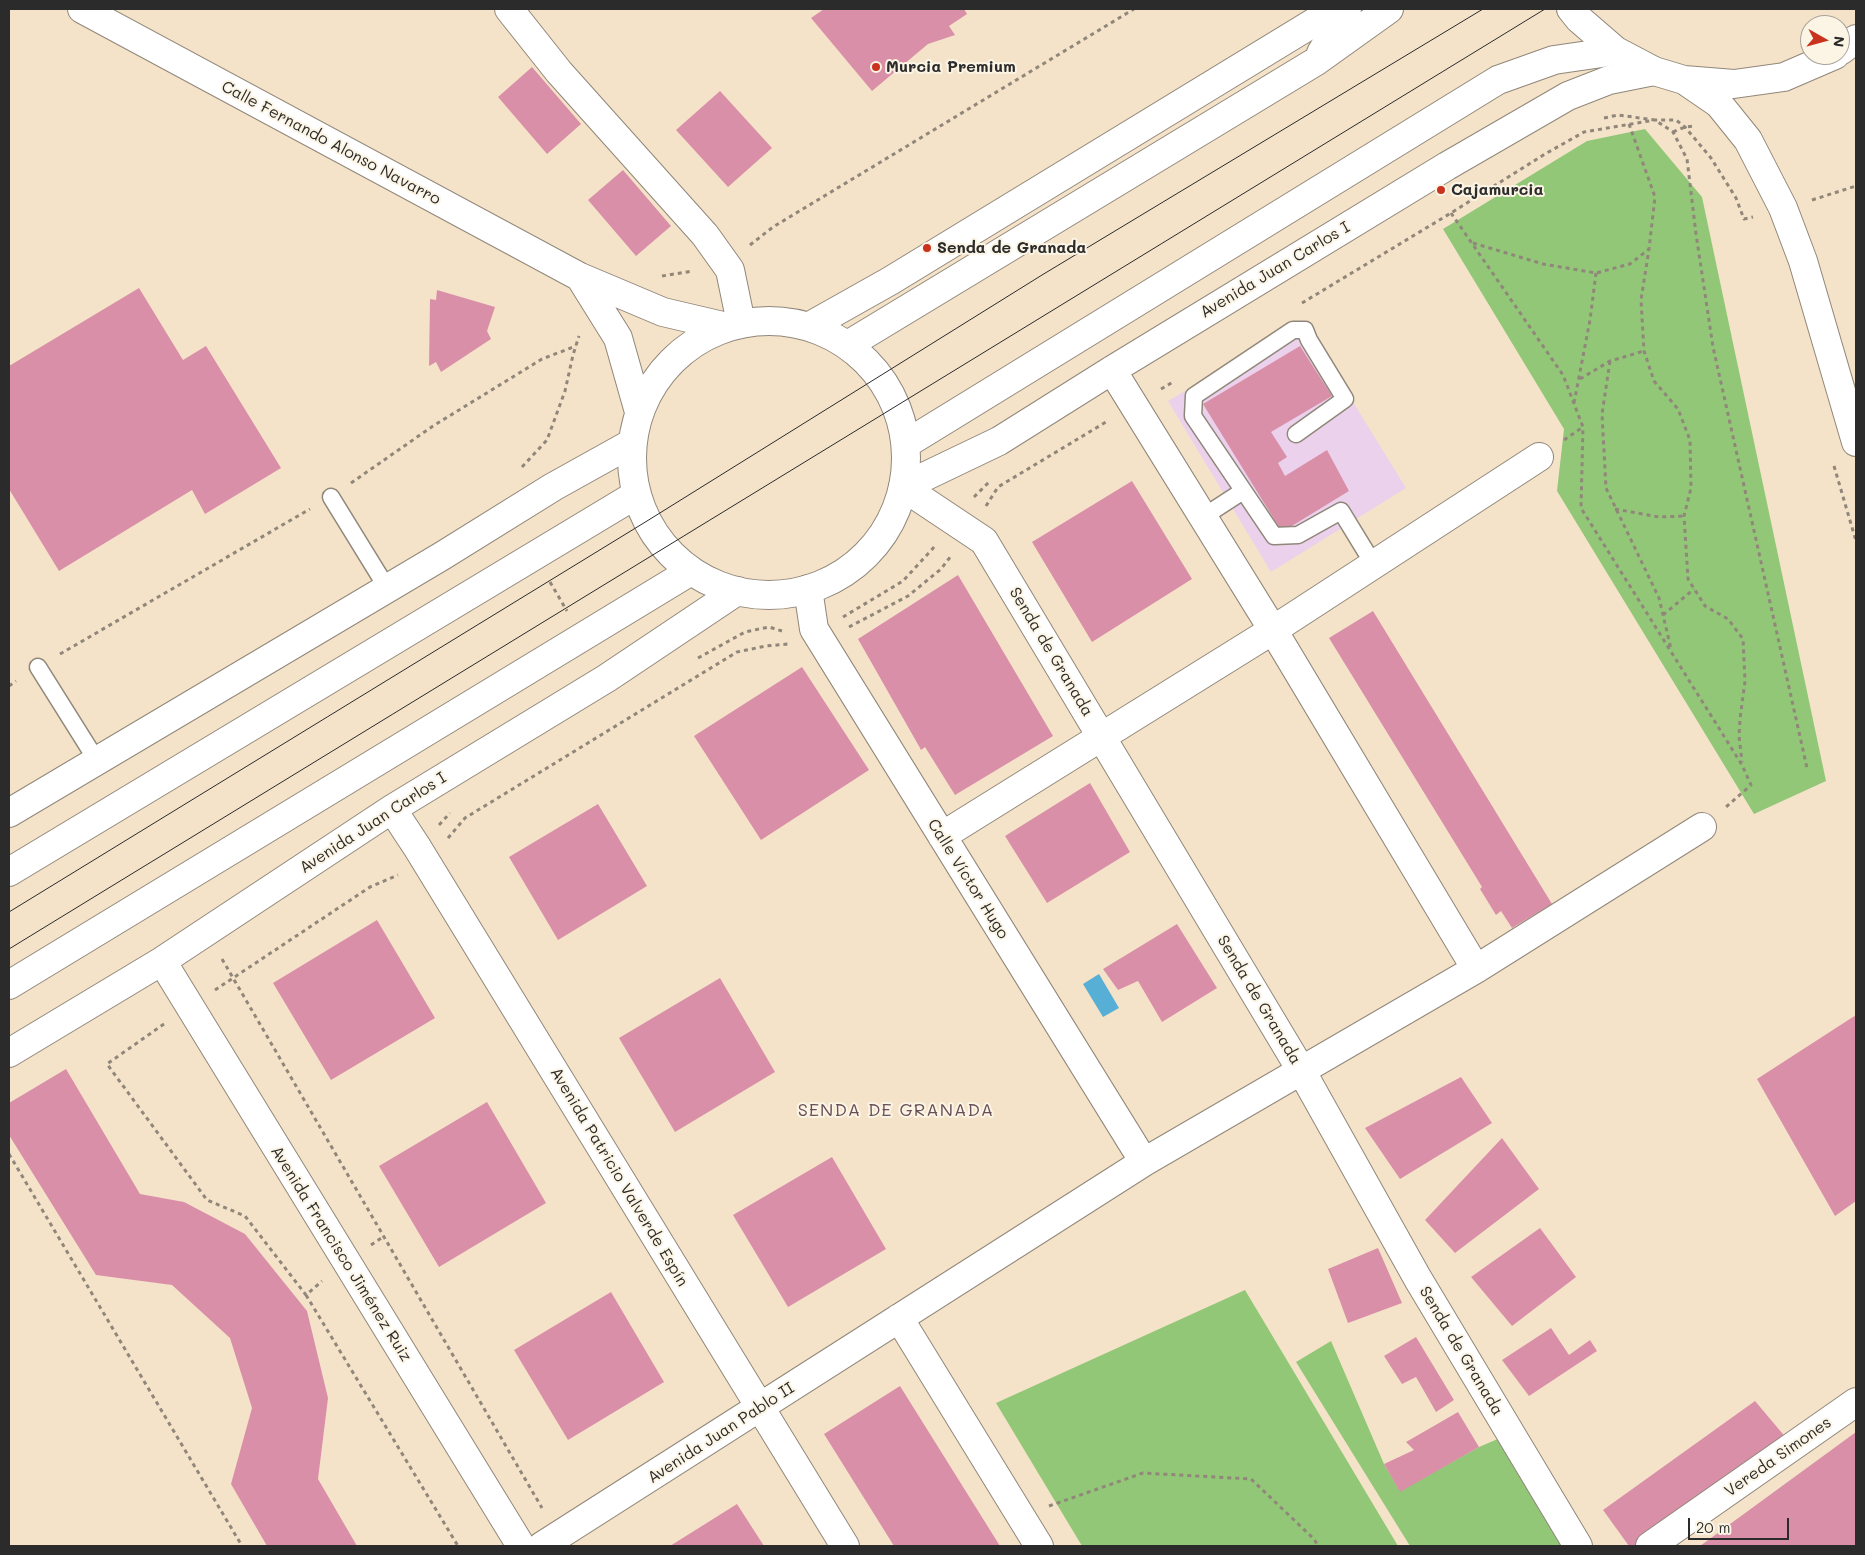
<!DOCTYPE html>
<html>
<head>
<meta charset="utf-8">
<style>
  body { margin:0 }
  #map { position:relative; width:1865px; height:1555px; overflow:hidden; background:#f5e3c9; font-family:Mali,sans-serif }
  canvas { display:block }
  .frame { position:absolute; inset:0; border:10px solid #2b2b2b; pointer-events:none }
  .north { position:absolute; left:1800px; top:15px; width:50px; height:50px; box-sizing:border-box; background:#fcf5e5; border:1px solid #a8a49b; border-radius:50%; rotate:97deg; font-size:14px; font-weight:700; line-height:20px; text-align:center; color:#2b2b2b }
  .north::after { content:''; display:block; margin:auto; width:18px; height:22px; background:#c8321e; clip-path:polygon(50% 0,100% 100%,50% 72%,0 100%) }
  .scale { position:absolute; left:1688px; top:1518px; width:101px; height:22px; box-sizing:border-box; border:2px solid #2b2b2b; border-top:0; padding-left:6px; font-size:15px; line-height:18px; white-space:nowrap; color:#2b2b2b; -webkit-text-stroke:4px #fcf5e5; paint-order:stroke }
</style>
</head>
<body>
<div id="map">
<canvas width="1865" height="1555"></canvas>
<div class="frame"></div>
<div class="north">N</div>
<div class="scale">20 m</div>
</div>
<script>
const c = document.querySelector('canvas').getContext('2d');
c.lineJoin = 'round';
function paint(path, color) { c.fillStyle = color; c.fill(path, 'evenodd'); }
const shape = rows => new Path2D(rows.map(r => 'M' + r).join(''));
function strokePath(path, color, width, dash) { c.strokeStyle = color; c.lineWidth = width; c.lineCap = dash ? 'butt' : 'round'; c.setLineDash(dash || []); c.stroke(path); }
function drawText(font, color, halo, rows, align = 'center') {
  c.font = font + ' Mali,sans-serif'; c.lineWidth = 4; c.setLineDash([]); c.textBaseline = 'middle'; c.strokeStyle = halo; c.fillStyle = color; for (const [text, x, y, turn = 0] of rows) {
    c.save(); c.translate(x, y); c.rotate((+turn || 0) * Math.PI / 180); c.textAlign = isNaN(turn) ? turn : align; if (halo) c.strokeText(text, 0, 0); c.fillText(text, 0, 0); c.restore();
  }
}
const built = shape([
  [1303,321,1406,488,1271,572,1168,401]
]);
const green = shape([
  [1645,129,1702,197,1826,781,1754,814,1557,491,1564,429,1443,229,1587,141],
  [1245,1290,1398,1546,1082,1546,996,1403],
  [1331,1341,1384,1464,1400,1491,1479,1447,1500,1438,1574,1546,1410,1546,1296,1362]
]);
const water = shape([
  [1099,974,1119,1008,1103,1017,1083,984]
]);
const building = shape([
  [824,9,964,9,967,14,949,26,955,35,928,44,872,91,811,18],
  [532,67,581,124,547,154,498,97],
  [720,91,772,148,728,187,676,130],
  [623,170,671,226,636,256,588,200],
  [139,288,183,360,206,346,281,468,205,514,192,490,59,571,9,489,9,366],
  [437,290,495,307,487,331,491,339,441,372,436,362,429,366,430,299,436,300],
  [1300,346,1332,396,1271,432,1287,457,1278,463,1285,476,1327,450,1349,491,1282,532,1203,404],
  [1132,481,1192,579,1092,642,1032,542],
  [958,575,1053,736,955,795,925,747,921,750,920,748,858,639],
  [1373,611,1552,904,1512,928,1501,911,1496,915,1480,889,1482,887,1329,638],
  [802,667,869,770,761,840,694,736],
  [1090,783,1130,852,1047,903,1005,836],
  [598,804,647,886,558,940,509,857],
  [377,920,435,1018,331,1080,273,983],
  [1177,924,1217,988,1162,1022,1138,981,1118,990,1103,969],
  [720,978,775,1072,675,1132,619,1038],
  [1856,1015,1856,1201,1835,1216,1757,1079],
  [66,1069,140,1194,184,1202,245,1234,307,1311,328,1398,318,1479,357,1546,267,1546,231,1484,252,1408,230,1338,172,1285,96,1275,9,1135,9,1103],
  [1461,1077,1492,1123,1400,1179,1365,1128],
  [487,1102,546,1203,439,1267,379,1166],
  [1502,1138,1539,1189,1455,1253,1425,1220],
  [832,1157,886,1249,788,1307,733,1215],
  [1540,1228,1576,1277,1512,1326,1471,1277],
  [1378,1248,1402,1303,1348,1323,1328,1269],
  [611,1292,664,1382,568,1440,514,1350],
  [1551,1328,1569,1355,1590,1340,1597,1351,1529,1396,1502,1360],
  [1416,1337,1454,1400,1436,1412,1416,1377,1402,1384,1384,1356],
  [900,1386,1000,1546,894,1546,824,1434],
  [1755,1401,1793,1446,1640,1546,1629,1546,1603,1510],
  [1458,1412,1479,1447,1400,1492,1384,1464,1414,1450,1406,1442],
  [1856,1432,1856,1495,1855,1496,1856,1499,1856,1546,1700,1546],
  [737,1504,764,1546,670,1546]
]);
const path = shape([
  [1604,118,1618,115,1655,120,1673,132,1687,159,1696,234,1713,347,1807,768],
  [1629,124,1655,197,1649,249,1641,300,1644,351,1654,381,1678,409,1690,440,1691,488,1684,516,1688,579,1705,606,1728,619,1743,639,1745,681,1740,719,1739,736,1742,762],
  [1673,132,1685,127,1694,126],
  [1812,200,1856,186],
  [1451,213,1563,375,1583,427,1581,508,1742,765,1751,785,1726,807],
  [1473,243,1543,264,1596,273,1630,264,1649,249],
  [750,245,773,227,1134,9],
  [662,276,693,271],
  [1302,303,1451,213,1545,154,1584,132,1655,120,1676,120,1685,127,1711,158,1736,198,1744,219,1753,217],
  [1610,361,1602,414,1606,488,1659,598,1671,649],
  [1580,379,1610,361,1644,351],
  [1161,389,1173,382],
  [1574,403,1590,320,1596,273],
  [1564,440,1583,427],
  [1834,466,1856,541],
  [522,467,547,440,565,391,573,355,579,336],
  [351,483,433,426,542,359,576,346],
  [974,497,989,482],
  [986,506,998,487,1106,422],
  [1615,509,1659,517,1684,516],
  [550,582,567,611],
  [1663,615,1694,589],
  [843,617,903,581,936,545],
  [849,627,908,596,941,569,951,556],
  [60,654,310,509],
  [698,658,745,632,769,627,782,631],
  [9,686,16,681],
  [439,825,450,813],
  [448,838,465,818,737,652,766,646,788,644],
  [222,959,542,1508],
  [215,990,370,887,398,875],
  [164,1024,107,1064,207,1200,245,1216,306,1295,322,1281],
  [9,1154,242,1546],
  [371,1245,383,1237],
  [306,1295,458,1546],
  [1049,1506,1143,1473,1251,1479,1314,1539,1318,1546]
]);
const service = shape([
  [1296,434,1345,399,1309,340,1305,330,1293,330,1194,396,1193,416,1274,536,1298,535,1341,511,1374,565],
  [331,497,387,588],
  [1203,517,1243,491],
  [38,667,97,761]
]);
const minor = shape([
  [82,9,580,277,663,312,727,327],
  [509,9,559,72,705,235,730,270,741,323],
  [580,277,618,338,639,412],
  [810,326,890,281,1336,9],
  [1112,370,1273,630,1476,969],
  [903,487,984,541,1301,1070,1418,1279,1578,1546],
  [903,487,999,441,1112,370,1447,166,1568,96,1609,80,1654,71],
  [808,589,814,629,1144,1162],
  [392,809,417,847,845,1546],
  [9,813,442,556,553,487,632,443],
  [942,836,1273,630,1539,457],
  [162,961,521,1546],
  [9,1053,162,961,392,809,607,678,737,591],
  [899,1318,1039,1546],
  [542,1546,1144,1162,1476,969,1702,827],
  [1650,1546,1856,1402]
]);
const primary = shape([
  [1571,9,1579,19,1616,51,1654,71,1684,80,1734,84,1784,77,1835,55],
  [1840,51,1856,39],
  [1321,53,1347,9],
  [1684,80,1719,104,1748,140,1783,208,1803,261,1856,442],
  '632 458a137 137 0 1 1 274 0a137 137 0 1 1-274 0Z',
  [851,343,1315,62,1389,9],
  [909,442,1498,80,1554,60,1616,51],
  [9,872,637,494],
  [9,985,691,571]
]);
const tram = shape([
  [9,912,647,521,1042,275,1483,9],
  [9,949,1545,9]
]);
const markers = [
  [876,67,5,"#c8321e"],
  [1441,190,5,"#c8321e"],
  [927,248,5,"#c8321e"]
];
const poiNames = [
  ["Murcia Premium",886,67],
  ["Cajamurcia",1451,190],
  ["Senda de Granada",937,248]
];
const streetNames = [
  ["Calle Fernando Alonso Navarro",331,143,28],
  ["Avenida Juan Carlos I",1275,270,-31],
  ["Senda de Granada",1051,652,59],
  ["Avenida Juan Carlos I",373,823,-33],
  ["Calle Víctor Hugo",968,879,58],
  ["Senda de Granada",1259,1000,59],
  ["Avenida Patricio Valverde Espín",619,1177,59],
  ["Avenida Francisco Jiménez Ruiz",341,1254,58],
  ["Senda de Granada",1461,1351,59],
  ["Avenida Juan Pablo II",721,1433,-33],
  ["Vereda Simones",1778,1457,-35]
];
const neighbourhoodNames = [
  ["SENDA DE GRANADA",896,1110]
];
paint(built, '#ebd1ec');
paint(green, '#92c778');
paint(water, '#58afd5');
paint(building, '#da8fa9');
strokePath(service, '#90877a', 19);
strokePath(minor, '#90877a', 30);
strokePath(primary, '#90877a', 30);
strokePath(path, '#90877a', 3, [4, 4]);
strokePath(service, '#fff', 16);
strokePath(minor, '#fff', 28);
strokePath(primary, '#fff', 28);
strokePath(tram, '#2b2b2b', 1);
for (const [x, y, r, color] of markers) { const dot = new Path2D(); dot.arc(x, y, r, 0, 2 * Math.PI); c.fillStyle = color; c.fill(dot); strokePath(dot, '#fcf5e5', 2); }
drawText('bold 16px', '#2b2b2b', '#fcf5e5', poiNames, 'left');
drawText('16px', '#2b2b2b', '#fcf5e5', streetNames);
c.letterSpacing = '1px';
drawText('18px', '#684e57', '#fcf5e5', neighbourhoodNames);
c.letterSpacing = '0px';
</script>
</body>
</html>
